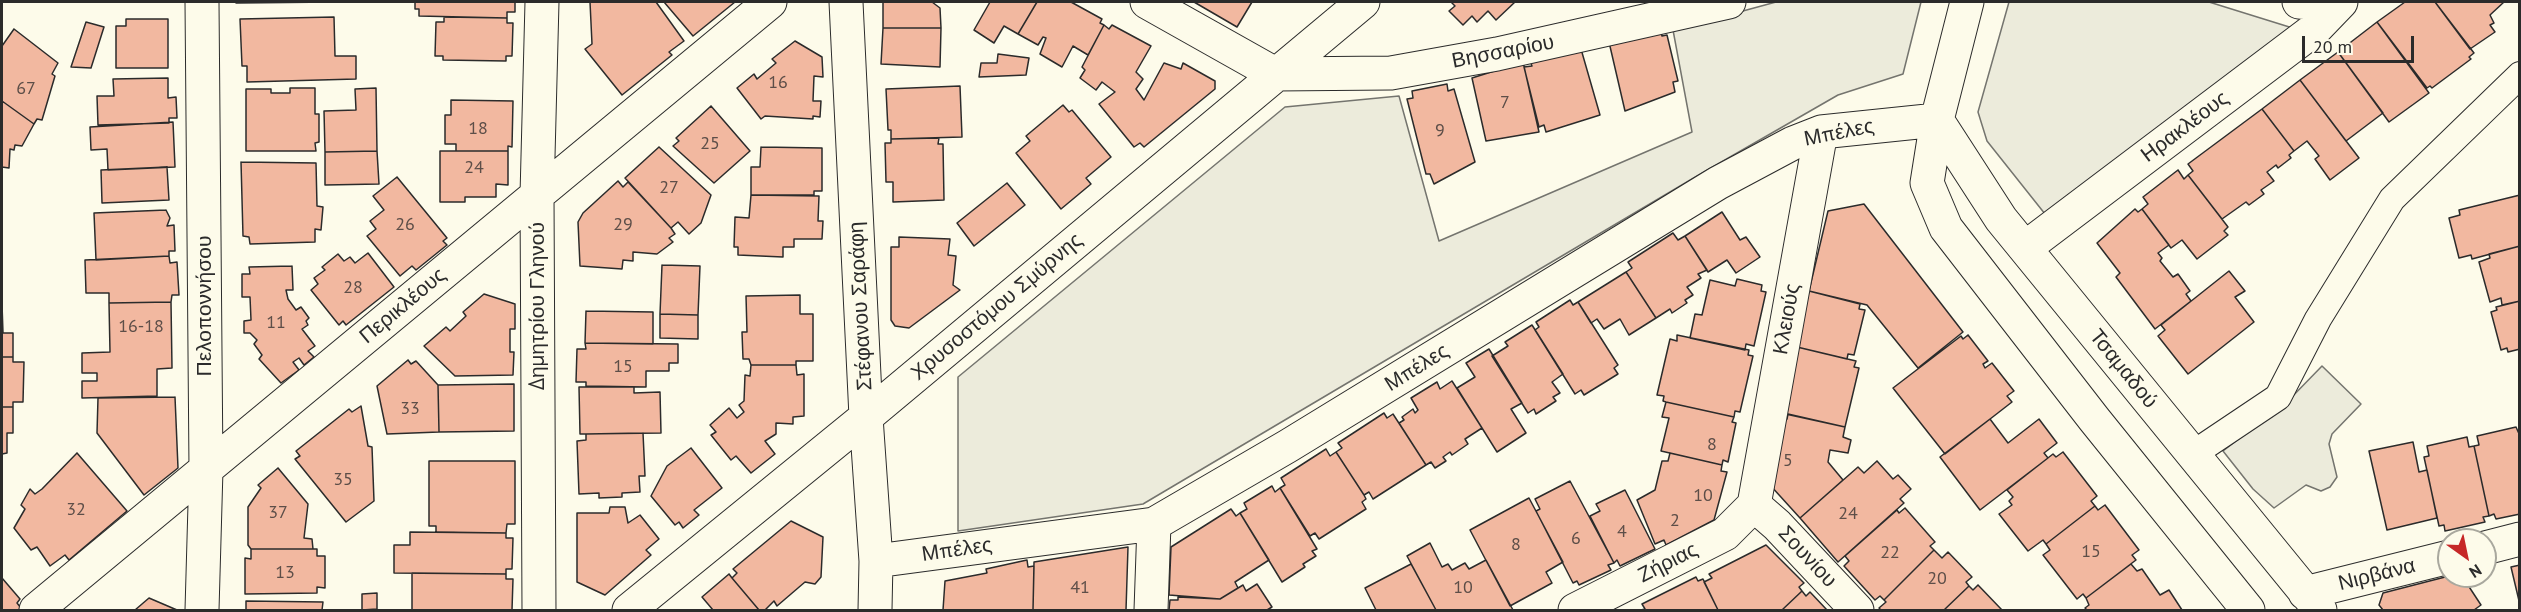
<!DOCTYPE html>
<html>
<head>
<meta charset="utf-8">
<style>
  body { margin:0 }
  #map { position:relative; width:2521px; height:612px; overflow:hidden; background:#fdfbea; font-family:"PT Sans",sans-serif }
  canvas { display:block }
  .frame { position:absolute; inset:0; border:3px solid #2b2b2b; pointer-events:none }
  .north { position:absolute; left:2437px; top:528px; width:60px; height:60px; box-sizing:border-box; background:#fdfbea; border:2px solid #a9a89e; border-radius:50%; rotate:147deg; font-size:16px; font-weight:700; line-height:24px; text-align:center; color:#2b2b2b }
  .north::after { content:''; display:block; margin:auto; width:21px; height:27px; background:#c62828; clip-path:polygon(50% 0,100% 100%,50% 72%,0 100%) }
  .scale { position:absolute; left:2302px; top:36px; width:112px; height:27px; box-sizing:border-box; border:3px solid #2b2b2b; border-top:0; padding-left:8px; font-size:18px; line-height:21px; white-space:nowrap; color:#2b2b2b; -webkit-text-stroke:4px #fdfbea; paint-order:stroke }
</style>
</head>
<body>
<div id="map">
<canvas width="2521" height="612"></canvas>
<div class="frame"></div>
<div class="north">N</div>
<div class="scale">20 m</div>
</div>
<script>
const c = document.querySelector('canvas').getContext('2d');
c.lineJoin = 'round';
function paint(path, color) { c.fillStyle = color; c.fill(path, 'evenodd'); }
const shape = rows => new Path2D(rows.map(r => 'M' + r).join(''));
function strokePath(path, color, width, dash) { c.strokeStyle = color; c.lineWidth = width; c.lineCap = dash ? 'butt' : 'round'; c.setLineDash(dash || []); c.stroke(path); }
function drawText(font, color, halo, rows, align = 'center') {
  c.font = font + ' "PT Sans",sans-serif'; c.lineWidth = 4.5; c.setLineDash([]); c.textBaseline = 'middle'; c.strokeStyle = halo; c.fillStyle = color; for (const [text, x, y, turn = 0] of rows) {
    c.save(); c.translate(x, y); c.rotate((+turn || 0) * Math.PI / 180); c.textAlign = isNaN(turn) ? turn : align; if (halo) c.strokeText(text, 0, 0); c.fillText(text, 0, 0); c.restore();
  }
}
const green = shape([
  [1776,2,1921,2,1903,74,1838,95,1697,176,1143,504,958,531,958,377,1285,107,1399,96,1439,241,1692,132,1673,30,1776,2],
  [2009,2,2209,2,2299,30,2049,219,1987,141,1978,112,2009,2],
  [2322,366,2361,404,2332,434,2329,444,2337,477,2330,487,2321,491,2306,485,2274,508,2253,489,2223,451,2287,402,2322,366]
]);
const building = shape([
  [236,2,335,2,236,3,236,2],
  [415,2,515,2,515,12,507,12,507,18,419,16,419,9,415,9,415,2],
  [590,2,656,2,684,41,669,52,672,55,622,95,585,49,592,44,590,2],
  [664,2,735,2,693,36,664,2],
  [883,2,932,2,940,8,941,28,883,28,883,2],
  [990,2,1037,2,1018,34,1004,26,994,43,974,30,990,2],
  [1037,2,1071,2,1102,19,1100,23,1104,25,1088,55,1073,46,1062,67,1040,54,1046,38,1043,37,1038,45,1018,34,1037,2],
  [1194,2,1252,2,1237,27,1194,2],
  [1451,2,1515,2,1496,20,1488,11,1477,22,1472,16,1463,25,1449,11,1455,6,1451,2],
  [2405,2,2435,2,2474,53,2469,57,2471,59,2432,88,2430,86,2427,88,2377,22,2405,2],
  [2435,2,2504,2,2490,15,2494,23,2490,25,2495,32,2470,49,2435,2],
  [334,17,335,56,356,56,356,79,247,82,247,66,242,66,240,19,334,17],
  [444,17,507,18,507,23,513,23,512,56,506,56,506,61,443,60,443,56,435,56,436,22,444,22,444,17],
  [126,19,168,19,168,68,116,68,116,26,126,26,126,19],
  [86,22,104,27,91,68,71,67,86,22],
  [2377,22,2429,93,2389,122,2338,52,2377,22],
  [1104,25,1109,29,1112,25,1151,46,1136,72,1143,79,1136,89,1144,100,1164,63,1181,69,1183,63,1215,81,1215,89,1144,147,1140,143,1134,147,1099,104,1115,92,1102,82,1096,90,1080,78,1085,70,1082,67,1104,25],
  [883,28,941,28,940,67,881,64,883,28],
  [14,29,58,63,52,74,55,76,42,120,37,119,34,124,2,101,2,46,14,29],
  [1660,29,1662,36,1667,35,1678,81,1673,82,1675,92,1625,111,1609,42,1660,29],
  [795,41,822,57,823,77,814,76,813,101,821,101,820,117,813,116,813,119,765,116,761,119,737,88,754,74,757,79,776,63,772,59,795,41],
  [1581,49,1600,115,1546,132,1544,125,1539,127,1524,67,1532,66,1530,61,1581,49],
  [2338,52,2383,113,2346,141,2300,80,2338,52],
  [998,54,1029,58,1026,75,979,77,981,63,997,63,998,54],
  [1523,62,1539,132,1486,141,1472,78,1523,62],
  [168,78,168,98,176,97,177,118,169,118,169,123,98,125,97,96,114,96,113,79,168,78],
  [2300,80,2359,158,2330,180,2315,159,2319,156,2307,141,2294,151,2262,109,2300,80],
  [1447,84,1448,91,1454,89,1475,162,1434,184,1430,174,1426,174,1407,99,1413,98,1412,91,1447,84],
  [960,86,962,137,891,139,891,130,888,130,886,89,960,86],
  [290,88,315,88,315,114,319,114,319,142,315,143,316,151,246,151,246,89,271,89,271,93,290,93,290,88],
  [376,88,377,151,325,152,324,111,356,110,355,89,376,88],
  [451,100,513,101,512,147,508,146,508,151,456,151,456,144,445,144,445,115,451,115,451,100],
  [2,101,34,124,22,146,15,145,14,150,10,149,9,168,2,167,2,101],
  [1063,105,1069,112,1072,110,1111,157,1086,178,1091,184,1061,209,1016,153,1030,141,1026,136,1063,105],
  [711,106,750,151,714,183,673,146,679,141,676,138,711,106],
  [2262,109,2294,151,2289,155,2291,158,2278,168,2276,165,2267,172,2274,181,2261,190,2264,194,2249,205,2246,202,2222,219,2188,175,2193,171,2188,164,2262,109],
  [173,122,175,167,108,170,107,149,91,150,90,127,173,122],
  [939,138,938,144,943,144,944,200,893,202,893,182,886,182,885,143,891,143,891,139,939,138],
  [659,147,711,195,701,223,689,234,678,222,671,228,625,178,659,147],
  [761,147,822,148,822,191,814,191,814,195,751,195,751,167,760,167,761,147],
  [377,151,379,184,325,185,325,152,377,151],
  [440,151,508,151,508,185,496,184,496,197,465,197,465,202,440,202,440,151],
  [241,162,316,163,317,206,323,207,321,230,315,229,315,242,250,244,249,237,243,236,241,162],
  [167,167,169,200,102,203,101,170,167,167],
  [2178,170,2184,179,2188,175,2228,227,2224,231,2228,235,2197,259,2182,240,2171,248,2142,209,2148,204,2143,197,2178,170],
  [397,177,447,238,443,241,447,245,416,270,412,266,400,276,367,236,376,229,370,221,384,210,373,196,397,177],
  [618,181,623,187,628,182,671,228,675,234,669,238,673,242,657,254,633,252,633,261,623,260,622,269,580,266,578,222,583,213,618,181],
  [1007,183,1025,205,974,246,957,223,1007,183],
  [751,195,819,196,818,221,823,221,822,239,794,239,794,247,783,247,783,257,738,255,738,247,734,247,735,217,749,218,751,195],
  [2520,195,2520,246,2472,259,2471,255,2459,258,2449,218,2460,215,2459,210,2520,195],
  [1864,204,1963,332,1918,368,1867,305,1809,291,1828,211,1864,204],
  [2135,209,2138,212,2142,209,2169,245,2158,253,2162,258,2160,261,2173,277,2178,274,2190,291,2186,294,2191,301,2155,329,2116,277,2120,273,2097,243,2135,209],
  [166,210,170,218,167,226,174,225,175,251,169,251,169,256,96,260,94,213,166,210],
  [1722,212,1740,240,1746,237,1760,257,1736,273,1727,260,1708,272,1685,236,1722,212],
  [1673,233,1678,240,1685,236,1707,270,1698,274,1701,278,1687,287,1693,295,1685,300,1687,303,1672,313,1670,309,1656,318,1626,272,1632,268,1628,262,1673,233],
  [899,237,950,239,948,255,956,256,953,285,960,290,909,328,895,326,891,320,891,247,899,247,899,237],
  [2520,246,2520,301,2502,305,2501,298,2490,302,2479,262,2490,258,2489,254,2520,246],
  [368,253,394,287,346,325,343,321,339,325,311,290,318,284,314,278,325,270,322,267,338,254,344,261,350,257,355,263,368,253],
  [169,256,170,263,177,262,179,295,172,295,171,302,109,303,109,293,86,293,85,260,169,256],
  [662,265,700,266,698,315,660,314,662,265],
  [292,266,293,290,286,290,288,299,296,310,301,307,309,318,306,321,308,325,302,329,315,346,308,351,314,357,304,365,299,358,293,362,299,370,281,383,259,359,262,355,254,344,257,340,250,333,244,333,244,321,251,320,250,297,242,297,242,274,250,274,249,267,292,266],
  [2229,271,2245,291,2235,297,2254,322,2188,374,2158,336,2165,330,2161,325,2229,271],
  [1626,272,1656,318,1629,335,1620,319,1604,329,1597,319,1591,323,1578,302,1626,272],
  [1737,279,1762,285,1761,291,1766,292,1754,346,1746,344,1745,350,1690,338,1695,314,1702,315,1710,280,1735,286,1737,279],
  [1809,291,1860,304,1859,309,1865,310,1854,355,1848,354,1847,359,1797,347,1809,291],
  [484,294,515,304,515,329,510,329,510,352,514,352,513,375,455,376,424,346,446,327,450,331,466,316,463,312,484,294],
  [800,295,800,314,813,314,813,361,796,361,796,365,751,365,749,359,743,359,742,332,747,332,746,296,800,295],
  [1570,300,1573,305,1578,302,1618,365,1614,368,1618,374,1584,395,1581,390,1575,394,1535,330,1539,327,1536,322,1570,300],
  [2520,301,2520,349,2508,352,2507,348,2501,350,2491,312,2497,310,2496,307,2520,301],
  [171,302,172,368,157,369,157,396,82,398,82,381,97,381,97,373,82,373,82,353,110,352,109,303,171,302],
  [2,304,3,333,13,333,13,357,2,357,2,304],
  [586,311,653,312,653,344,585,343,586,311],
  [660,314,698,315,698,339,660,338,660,314],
  [1532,325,1563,374,1552,382,1560,393,1553,397,1556,401,1536,414,1534,409,1528,413,1492,356,1508,346,1505,342,1532,325],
  [1677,335,1749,350,1748,355,1753,356,1740,412,1735,411,1734,417,1666,402,1663,401,1664,396,1657,395,1670,339,1677,341,1677,335],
  [1968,335,1988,361,1983,364,1985,368,1992,363,2014,391,2007,396,2012,402,1945,454,1893,388,1961,336,1963,339,1968,335],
  [585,343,678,344,678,363,669,363,669,371,646,371,646,387,586,386,586,382,576,382,577,349,586,349,585,343],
  [1797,347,1856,361,1854,367,1859,368,1845,427,1781,413,1797,347],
  [1489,349,1522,403,1511,409,1526,433,1497,452,1457,388,1475,377,1466,363,1489,349],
  [2,357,13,357,13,362,24,362,23,402,13,402,13,407,2,407,2,357],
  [408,360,411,364,416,361,438,385,439,432,387,434,377,386,408,360],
  [751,365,796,365,797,375,804,374,804,416,793,417,793,424,776,423,776,434,765,441,775,454,751,473,736,456,731,460,711,435,716,432,710,425,729,408,737,418,744,412,739,405,744,401,745,375,750,376,751,365],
  [1452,381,1482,428,1465,439,1468,444,1452,455,1450,452,1443,457,1446,461,1435,468,1431,462,1426,465,1399,423,1404,420,1402,417,1413,409,1415,413,1418,410,1411,398,1437,382,1440,389,1452,381],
  [514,384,514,431,439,432,438,385,514,384],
  [579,387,634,387,634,393,660,392,661,433,580,434,579,387],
  [175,397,178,468,144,495,97,433,98,398,175,397],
  [1666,402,1734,417,1732,422,1736,423,1728,462,1723,460,1722,465,1661,451,1669,418,1662,417,1666,402],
  [361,406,368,446,372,447,374,501,346,522,295,459,300,456,296,451,349,409,352,412,361,406],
  [2,407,13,407,13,433,7,433,7,453,2,454,2,407],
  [1384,413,1387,418,1393,414,1426,465,1373,499,1369,492,1364,495,1336,452,1342,448,1338,443,1384,413],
  [1788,414,1845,427,1843,437,1851,440,1848,453,1830,450,1828,462,1843,480,1800,518,1770,485,1781,418,1787,419,1788,414],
  [1990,419,2008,443,2039,419,2057,443,2044,453,2048,458,1980,510,1940,457,1990,419],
  [2516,427,2520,436,2520,514,2496,519,2494,514,2489,516,2474,446,2479,445,2477,436,2516,427],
  [643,433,645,476,639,476,640,492,622,493,622,497,599,498,599,493,579,494,577,441,586,440,586,434,643,433],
  [2467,437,2469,447,2474,446,2489,516,2483,517,2485,522,2445,531,2444,525,2439,526,2424,457,2429,456,2427,446,2467,437],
  [2413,442,2419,472,2427,470,2437,518,2387,530,2369,451,2413,442],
  [691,448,722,488,694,510,699,515,683,528,679,522,675,525,651,496,667,466,691,448],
  [1326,449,1330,456,1336,452,1364,495,1366,499,1362,502,1366,509,1319,539,1315,533,1310,536,1280,488,1285,485,1281,478,1326,449],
  [2063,452,2097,496,2091,501,2095,506,2046,544,2043,540,2028,551,1999,514,2012,505,2009,501,2013,497,2007,490,2053,454,2056,457,2063,452],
  [77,453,127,511,69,560,65,555,50,566,37,547,31,550,14,528,25,509,21,505,30,489,35,494,42,489,77,453],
  [1670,453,1722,465,1721,471,1727,472,1714,520,1666,545,1664,540,1655,544,1637,500,1655,490,1662,461,1668,461,1670,453],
  [429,461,515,461,515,524,507,524,506,533,436,532,436,526,429,526,429,461],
  [1877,461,1893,479,1898,475,1911,489,1900,499,1904,503,1838,562,1800,518,1858,467,1864,473,1877,461],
  [278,468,308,504,304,538,312,539,313,549,251,549,248,545,248,507,261,488,258,485,278,468],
  [1570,481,1614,563,1608,565,1611,570,1579,585,1577,581,1573,583,1536,511,1540,509,1535,499,1570,481],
  [1272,486,1275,492,1280,488,1317,549,1312,551,1316,556,1303,564,1305,567,1282,582,1240,513,1247,509,1244,503,1272,486],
  [1625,490,1655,549,1620,566,1617,560,1614,563,1590,516,1600,511,1596,504,1625,490],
  [1529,498,1563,562,1546,572,1552,583,1510,606,1470,530,1529,498],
  [2105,505,2139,550,2132,555,2136,560,2086,598,2083,594,2077,599,2043,555,2050,550,2046,544,2095,506,2098,510,2105,505],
  [610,507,625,507,628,523,640,515,659,539,646,550,651,555,605,595,577,582,577,513,609,513,610,507],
  [1905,508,1935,542,1930,546,1934,550,1884,600,1880,596,1875,600,1844,566,1849,561,1845,556,1897,510,1899,513,1905,508],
  [1231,509,1236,516,1240,513,1269,560,1235,582,1238,588,1220,599,1169,595,1171,547,1231,509],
  [791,521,823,537,821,577,815,584,805,582,777,606,774,601,765,610,759,610,732,578,737,573,733,569,791,521],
  [410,532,506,533,506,538,513,538,512,569,506,569,506,574,394,573,394,545,410,545,410,532],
  [1430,543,1442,567,1448,564,1452,570,1465,563,1469,569,1486,560,1513,610,1436,610,1407,556,1430,543],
  [1766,545,1804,583,1799,587,1802,591,1782,610,1718,610,1704,582,1712,578,1709,574,1766,545],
  [1128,547,1126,610,1033,610,1034,562,1128,547],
  [251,549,317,549,317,556,325,556,325,588,317,587,317,593,245,594,245,558,251,559,251,549],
  [1934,550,1942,558,1948,552,1972,577,1966,582,1969,586,1944,610,1881,610,1879,608,1886,602,1884,600,1934,550],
  [1027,560,1028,567,1034,566,1033,610,943,610,945,581,987,573,986,569,1027,560],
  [1411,564,1436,610,1376,610,1365,588,1411,564],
  [2131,564,2137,571,2142,569,2160,595,2169,590,2182,610,2087,610,2085,608,2089,605,2086,598,2131,564],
  [2520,565,2520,605,2511,567,2520,565],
  [412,573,506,574,506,579,513,579,512,610,412,610,412,573],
  [729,574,732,578,759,610,713,610,702,597,729,574],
  [2449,576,2462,576,2481,605,2474,610,2383,610,2379,605,2383,593,2449,576],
  [1696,577,1698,581,1703,579,1718,610,1641,610,1645,609,1642,604,1696,577],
  [2,578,20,599,17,603,21,608,18,610,2,610,2,578],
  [1257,584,1272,607,1267,610,1169,610,1170,600,1178,600,1178,597,1220,599,1243,585,1246,591,1257,584],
  [1978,585,2002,610,1944,610,1969,586,1973,590,1978,585],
  [1802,591,1806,596,1810,592,1827,610,1782,610,1802,591],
  [377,593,377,609,362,610,362,594,377,593],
  [149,598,177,610,135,610,149,598],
  [246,601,323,602,322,610,246,610,246,601]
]);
const pedestrian = shape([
  [2193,454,2278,397,2318,319,2392,199,2520,75]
]);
const minor = shape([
  [846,2,866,417,876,561,875,610],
  [1147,2,1275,74,1391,73,1497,54,1729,2],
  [1967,2,1937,120,1927,183,1946,228,2094,419,2248,610],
  [2299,2,2336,5],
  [1937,120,2001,219,2320,610],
  [2025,248,2315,29,2341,2],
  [1754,505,1821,132],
  [1754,505,1777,525,1857,610],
  [2485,548,2520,539],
  [876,561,1154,524,1288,446,1718,183,1793,143,1821,132,1937,120],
  [2305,593,2449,557],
  [36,610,770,2],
  [202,610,206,469,202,2],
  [539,610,537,195,542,2],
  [629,610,866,417,1363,2],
  [1151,610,1154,524],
  [1575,610,1725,534,1754,505]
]);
const numberNames = [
  ["16",778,83],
  ["67",26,89],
  ["7",1505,103],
  ["18",478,129],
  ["9",1440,131],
  ["25",710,144],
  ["24",474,168],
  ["27",669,188],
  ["26",405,225],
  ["29",623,225],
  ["28",353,288],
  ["11",276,323],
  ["16-18",141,327],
  ["15",623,367],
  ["33",410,409],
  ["8",1712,445],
  ["5",1788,461],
  ["35",343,480],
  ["10",1703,496],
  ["32",76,510],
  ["37",278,513],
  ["24",1848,514],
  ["2",1675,521],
  ["4",1622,532],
  ["6",1576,539],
  ["8",1516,545],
  ["15",2091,552],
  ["22",1890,553],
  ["13",285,573],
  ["20",1937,579],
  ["41",1080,588],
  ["10",1463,588]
];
const streetNames = [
  ["Βησσαρίου",1503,52,-11],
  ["Ηρακλέους",2185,127,-37],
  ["Μπέλες",1839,133,-11],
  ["Πελοποννήσου",205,306,-90],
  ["Περικλέους",403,306,-40],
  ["Δημητρίου Γληνού",538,306,-90],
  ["Στέφανου Σαράφη",861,306,-93],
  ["Χρυσοστόμου Σμύρνης",997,307,-40],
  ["Κλειούς",1787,319,-80],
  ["Μπέλες",1417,368,-32],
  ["Τσαμαδού",2123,369,51],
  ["Μπέλες",957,550,-8],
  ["Σουνίου",1807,557,47],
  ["Ζήριας",1668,563,-27],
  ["Νιρβάνα",2377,575,-14]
];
paint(green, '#ecebdb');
strokePath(green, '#74746e', 1.5);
paint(building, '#f2b8a0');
strokePath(building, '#2b2b2b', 1.5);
strokePath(pedestrian, '#2b2b2b', 28);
strokePath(minor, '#2b2b2b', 35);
strokePath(pedestrian, '#fdfbea', 26);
strokePath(minor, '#fdfbea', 33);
drawText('18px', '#5d4e48', null, numberNames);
drawText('21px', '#2b2b2b', '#fdfbea', streetNames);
</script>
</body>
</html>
